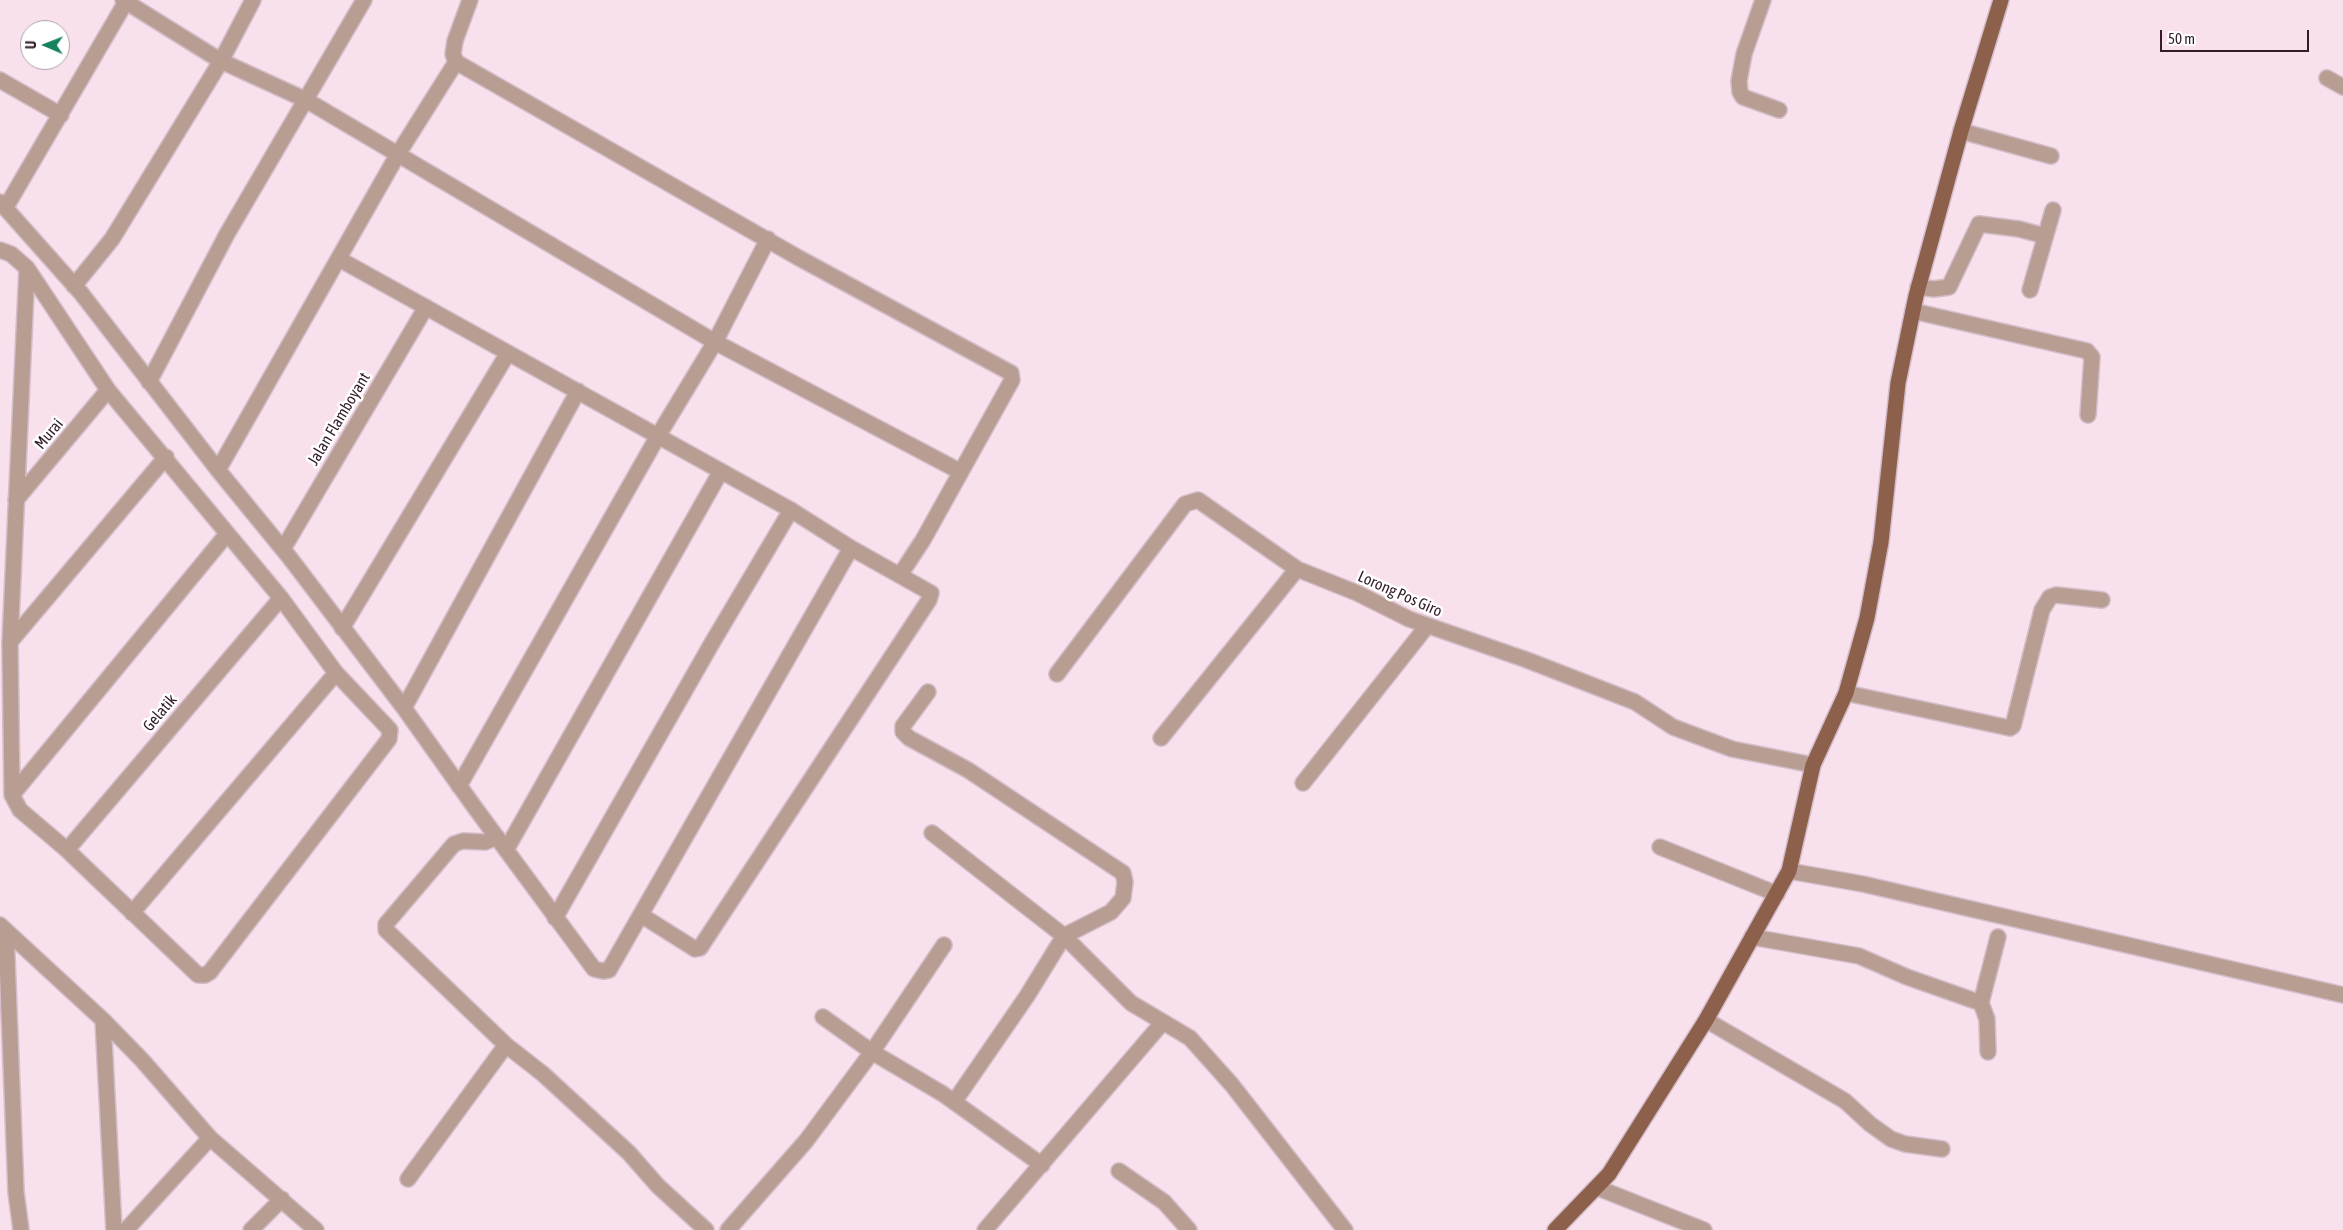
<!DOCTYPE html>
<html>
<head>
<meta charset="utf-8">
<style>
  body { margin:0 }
  #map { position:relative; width:2343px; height:1230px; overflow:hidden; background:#f8e0ed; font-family:"Asap Condensed",sans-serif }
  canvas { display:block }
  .north { position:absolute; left:20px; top:20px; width:50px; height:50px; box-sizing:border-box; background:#fff; border:1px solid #ada4a9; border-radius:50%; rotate:271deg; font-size:14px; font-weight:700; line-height:20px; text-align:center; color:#311c28 }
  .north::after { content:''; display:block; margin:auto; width:18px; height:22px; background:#16825e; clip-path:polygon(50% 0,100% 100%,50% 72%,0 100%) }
  .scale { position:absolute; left:2160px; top:30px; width:149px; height:22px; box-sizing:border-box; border:2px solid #311c28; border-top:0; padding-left:6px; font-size:15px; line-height:18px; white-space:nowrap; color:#311c28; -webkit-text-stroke:4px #fff; paint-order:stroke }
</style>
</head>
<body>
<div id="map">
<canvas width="2343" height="1230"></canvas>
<div class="north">U</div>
<div class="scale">50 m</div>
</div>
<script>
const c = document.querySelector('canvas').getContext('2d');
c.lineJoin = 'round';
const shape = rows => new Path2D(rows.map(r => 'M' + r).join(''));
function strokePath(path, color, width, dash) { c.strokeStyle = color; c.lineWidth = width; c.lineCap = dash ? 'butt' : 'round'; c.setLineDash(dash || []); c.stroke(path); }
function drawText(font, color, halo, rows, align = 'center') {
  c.font = font + ' "Asap Condensed",sans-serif'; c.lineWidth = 5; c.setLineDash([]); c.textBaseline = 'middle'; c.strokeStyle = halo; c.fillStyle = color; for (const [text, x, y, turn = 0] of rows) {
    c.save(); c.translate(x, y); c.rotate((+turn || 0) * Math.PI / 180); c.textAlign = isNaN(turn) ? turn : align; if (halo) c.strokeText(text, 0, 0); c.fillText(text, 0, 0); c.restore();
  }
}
const minor = shape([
  [123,0,221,61,306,100,715,342,961,472],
  [470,0,455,41,453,54,456,62,799,258,1011,373,1012,380,923,540,900,575],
  [1763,0,1744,54,1739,81,1740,92,1743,97,1779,110],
  [2327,78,2343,87],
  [0,80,61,115],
  [1961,131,2051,156],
  [0,202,81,293,218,470,290,558,404,708,473,805,594,969,603,971,609,970,851,548],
  [6,207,127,0],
  [0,250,11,254,27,268,108,390,281,598,336,673,390,730,389,739,210,972,205,975,198,975,67,850,20,810,12,795,10,642,27,268],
  [339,259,791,510,851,548,931,593,929,600,700,948,695,949,641,915],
  [74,286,112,239,221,61,253,0],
  [1918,287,1934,289,1949,287,1979,224,2019,229,2045,236],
  [2030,290,2053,210],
  [1913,311,2087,351,2092,357,2088,415],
  [149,382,227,234,364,0],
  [218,470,398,154,456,62],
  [16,500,108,390],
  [283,549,426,307],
  [342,628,508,353],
  [10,642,166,457],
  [1057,674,1185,504,1198,500,1297,569,1357,593,1409,619,1527,660,1635,702,1673,727,1732,749,1813,765],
  [928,692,903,726,903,732,909,738,968,770,1123,873,1125,882,1123,898,1111,912,1064,936,1027,996,954,1102],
  [1846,693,2010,728,2013,726,2042,610,2050,597,2056,595,2102,600],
  [404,708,578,391],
  [1161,738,1297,569],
  [1303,783,1427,626],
  [459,786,658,436,715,342,768,239],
  [12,795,227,534],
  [932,833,1064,936,1131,1003,1190,1038,1232,1085,1345,1230],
  [497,837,485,842,463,841,454,844,386,924,386,930,506,1045,543,1074,629,1153,658,1186,706,1230],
  [1660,847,1777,894],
  [67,850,281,598],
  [506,850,721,471],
  [1789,871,1863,884,2343,995],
  [132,913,336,673],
  [555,918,712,643,791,510],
  [0,925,103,1020,142,1060,210,1138,316,1230],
  [6,932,16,1192,21,1230],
  [1752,937,1859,956,1907,977,1981,1003,1987,1019,1988,1052],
  [1981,1003,1998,937],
  [823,1017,872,1052,943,1094,1042,1165],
  [103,1020,114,1230],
  [1706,1020,1845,1101,1870,1124,1891,1139,1905,1144,1942,1149],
  [1119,1171,1164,1202,1189,1230],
  [408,1179,506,1045],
  [1598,1188,1704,1230],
  [126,1230,210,1138],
  [251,1230,282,1199],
  [728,1230,806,1141,872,1052,944,945],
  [985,1230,1163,1022]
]);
const major = shape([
  [1555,1230,1609,1174,1706,1020,1789,871,1813,765,1846,693,1867,618,1881,542,1898,383,1916,296,1961,131,2001,0]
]);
const streetNames = [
  ["Jalan Flamboyant",339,419,-59],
  ["Murai",49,434,-50],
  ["Lorong Pos Giro",1400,594,24],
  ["Gelatik",160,713,-50]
];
strokePath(minor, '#d4bdca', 18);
strokePath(major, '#d4bdca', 18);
strokePath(minor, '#b89e92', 15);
strokePath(major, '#8d604c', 15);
drawText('16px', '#311c28', '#fff', streetNames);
</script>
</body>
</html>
